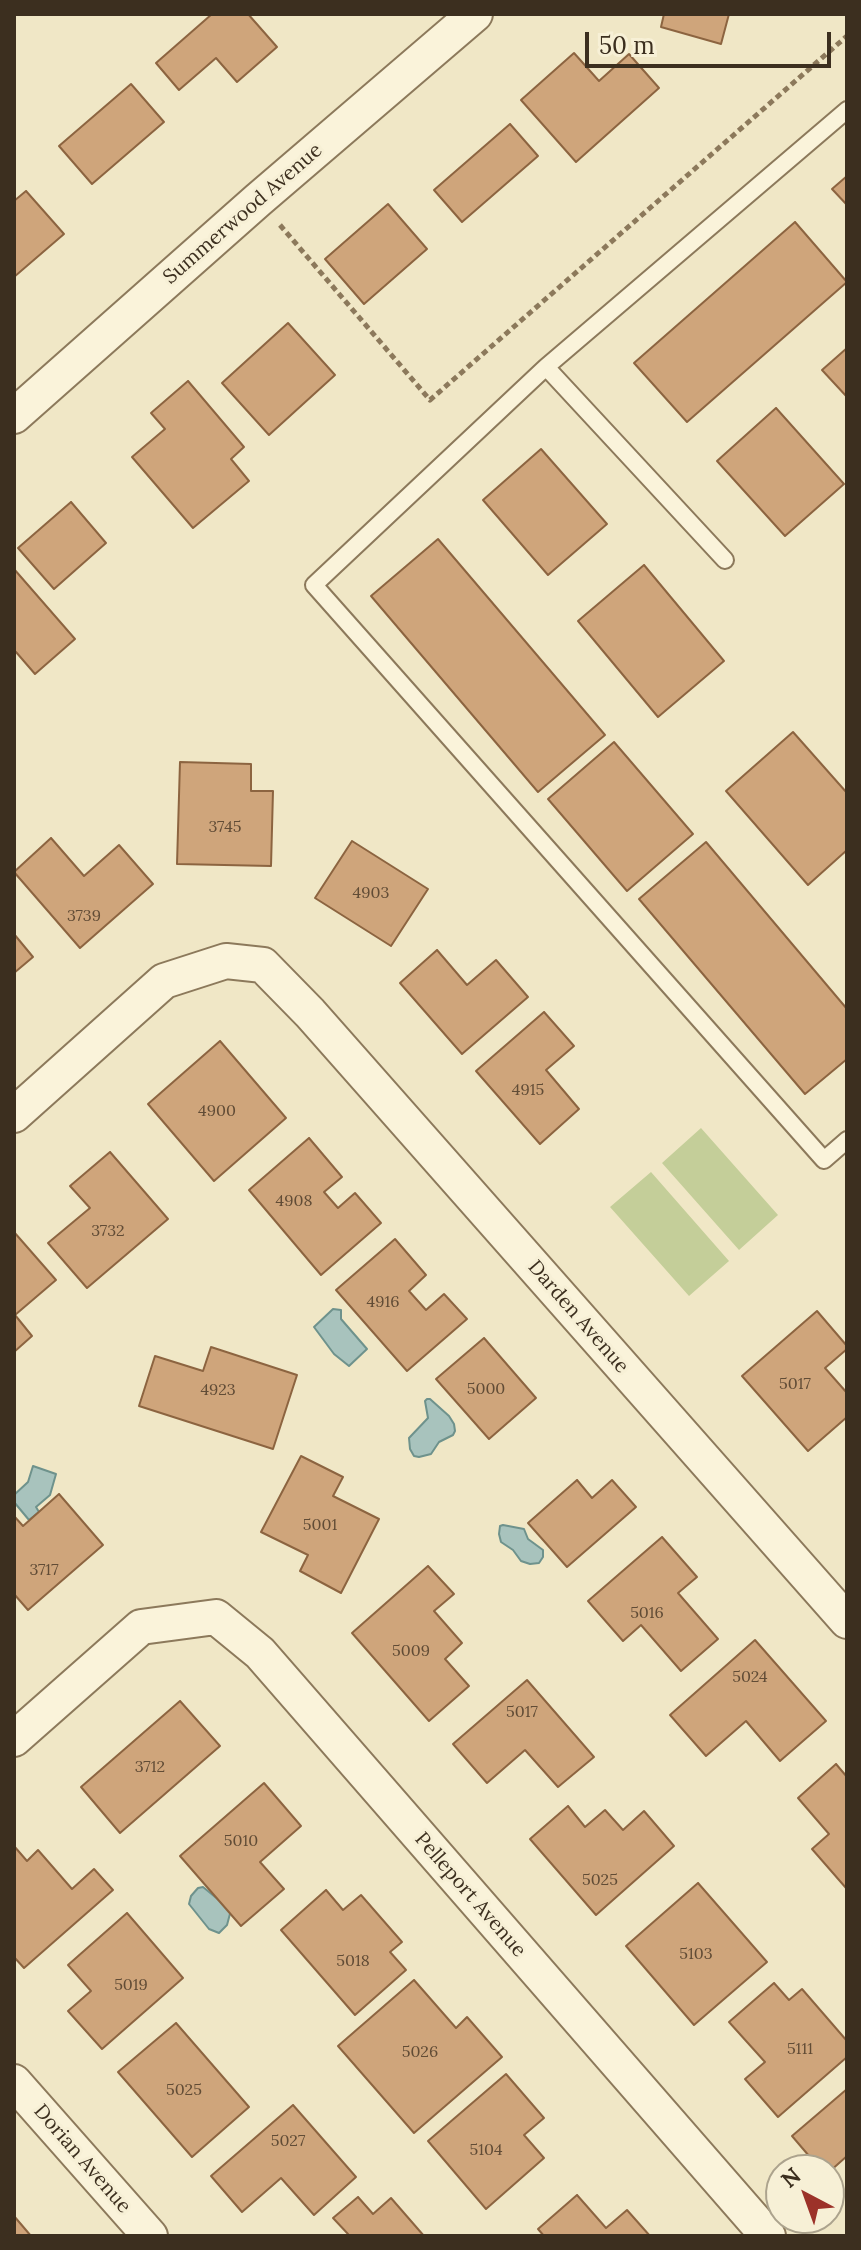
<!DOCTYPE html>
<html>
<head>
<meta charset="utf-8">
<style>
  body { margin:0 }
  #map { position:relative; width:861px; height:2250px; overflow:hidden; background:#f0e7c6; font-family:Lora,serif }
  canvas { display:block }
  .frame { position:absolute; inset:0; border:16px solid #3c2f1f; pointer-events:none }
  .north { position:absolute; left:765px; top:2154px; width:80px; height:80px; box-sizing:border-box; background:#f7f0d6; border:2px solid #aca38d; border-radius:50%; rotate:319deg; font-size:22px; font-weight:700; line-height:32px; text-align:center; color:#3c2f1f }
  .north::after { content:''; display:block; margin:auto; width:28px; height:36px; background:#9c3229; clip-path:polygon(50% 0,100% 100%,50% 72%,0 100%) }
  .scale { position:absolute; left:585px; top:32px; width:246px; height:36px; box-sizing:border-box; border:4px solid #3c2f1f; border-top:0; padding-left:10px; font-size:24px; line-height:28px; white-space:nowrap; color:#3c2f1f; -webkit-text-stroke:6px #f7f0d6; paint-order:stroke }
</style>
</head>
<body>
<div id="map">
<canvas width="861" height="2250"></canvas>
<div class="frame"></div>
<div class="north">N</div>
<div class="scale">50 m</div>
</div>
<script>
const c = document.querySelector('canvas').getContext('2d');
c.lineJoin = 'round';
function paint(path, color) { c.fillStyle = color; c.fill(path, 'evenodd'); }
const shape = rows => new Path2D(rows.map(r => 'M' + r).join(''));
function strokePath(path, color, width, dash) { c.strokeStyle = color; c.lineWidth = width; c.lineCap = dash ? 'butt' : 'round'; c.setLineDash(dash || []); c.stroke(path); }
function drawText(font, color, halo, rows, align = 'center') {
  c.font = font + ' Lora,serif'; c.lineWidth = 6; c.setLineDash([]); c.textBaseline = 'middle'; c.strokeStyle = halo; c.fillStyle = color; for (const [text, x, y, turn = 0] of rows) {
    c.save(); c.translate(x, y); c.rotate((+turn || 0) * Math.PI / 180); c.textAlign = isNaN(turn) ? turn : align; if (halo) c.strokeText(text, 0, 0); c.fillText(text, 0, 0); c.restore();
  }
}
const green = shape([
  [701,1128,778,1215,739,1250,662,1163],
  [651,1172,729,1261,689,1296,610,1207]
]);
const water = shape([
  [333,1309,341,1310,341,1319,367,1349,349,1366,334,1354,314,1327,333,1309],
  [427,1399,430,1399,449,1416,454,1424,455,1431,453,1435,439,1442,431,1454,419,1457,414,1456,410,1449,409,1438,428,1418,425,1401,427,1399],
  [33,1466,56,1474,50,1495,36,1507,39,1512,29,1520,14,1502,14,1495,28,1482,33,1466],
  [503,1525,524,1529,528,1539,543,1550,543,1557,539,1563,530,1564,521,1561,513,1550,501,1542,499,1534,500,1526,503,1525],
  [203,1887,231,1910,227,1925,219,1933,209,1929,189,1904,191,1896,198,1888,203,1887]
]);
const building = shape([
  [212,14,248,14,277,47,237,82,216,58,179,90,156,63,212,14],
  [664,14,729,14,721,44,661,27,664,14],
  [574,53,599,81,629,54,659,88,576,162,521,100,574,53],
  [131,84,164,122,92,184,59,146,131,84],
  [510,124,538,156,462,222,434,190,510,124],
  [847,176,847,205,832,189,847,176],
  [26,191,64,234,14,277,14,201,26,191],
  [388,204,427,249,364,304,325,259,388,204],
  [795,222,847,282,687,422,634,363,795,222],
  [288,323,335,375,269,435,222,383,288,323],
  [847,348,847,397,822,370,847,348],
  [188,381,244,447,231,459,249,481,193,528,132,457,165,429,151,413,188,381],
  [776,408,844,484,785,536,717,461,776,408],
  [541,449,607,524,548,575,483,500,541,449],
  [71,502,106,543,54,589,18,548,71,502],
  [438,539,605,735,538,792,371,596,438,539],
  [644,565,724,661,658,717,578,621,644,565],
  [14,569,75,639,35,674,16,652,14,654,14,569],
  [793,732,847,793,847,850,808,885,726,791,793,732],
  [614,742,693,834,627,891,548,799,614,742],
  [180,762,251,764,251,791,273,791,271,866,177,864,180,762],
  [51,838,84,876,119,845,153,884,80,948,14,872,51,838],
  [352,841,428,889,391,946,315,898,352,841],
  [706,842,847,1009,847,1059,805,1094,639,899,706,842],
  [14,934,33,957,14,973,14,934],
  [437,950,467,985,496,960,528,997,462,1054,400,983,437,950],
  [544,1012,574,1046,546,1070,579,1109,540,1144,476,1071,544,1012],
  [220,1041,286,1118,214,1181,148,1104,220,1041],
  [309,1138,342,1177,324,1192,338,1208,355,1193,381,1223,321,1275,249,1190,309,1138],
  [110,1152,168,1219,87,1288,48,1243,90,1208,70,1186,110,1152],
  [14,1232,56,1280,15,1315,32,1336,14,1352,14,1232],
  [395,1239,426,1275,409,1291,426,1310,444,1294,467,1319,407,1371,336,1290,395,1239],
  [817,1311,847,1346,847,1349,825,1368,847,1393,847,1417,808,1451,742,1376,817,1311],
  [484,1338,536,1398,489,1439,436,1379,484,1338],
  [211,1347,297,1375,273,1449,139,1406,155,1356,203,1371,211,1347],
  [301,1456,343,1477,333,1496,379,1519,341,1593,300,1571,308,1555,261,1532,301,1456],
  [577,1480,592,1498,612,1480,636,1507,567,1567,528,1523,577,1480],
  [59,1494,103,1545,28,1610,14,1594,14,1516,23,1526,59,1494],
  [662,1537,697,1577,678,1593,718,1639,681,1671,641,1625,623,1641,588,1601,662,1537],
  [428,1566,454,1594,434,1611,462,1643,445,1659,469,1686,429,1721,352,1633,428,1566],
  [755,1640,826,1721,780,1761,746,1721,706,1756,670,1715,755,1640],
  [527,1680,594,1757,558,1787,525,1750,487,1783,453,1744,527,1680],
  [180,1701,220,1746,120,1833,81,1787,180,1701],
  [836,1764,847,1777,846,1888,812,1849,829,1834,798,1798,836,1764],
  [264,1783,301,1826,260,1862,284,1889,241,1926,180,1856,264,1783],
  [568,1806,585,1827,605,1810,623,1830,644,1811,674,1846,596,1915,530,1839,568,1806],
  [14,1846,27,1861,38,1850,72,1889,94,1869,113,1890,24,1968,14,1957,14,1846],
  [698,1883,767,1962,694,2025,626,1946,698,1883],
  [326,1890,343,1910,361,1895,402,1942,390,1952,406,1970,355,2015,281,1930,326,1890],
  [127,1913,183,1978,102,2049,68,2011,91,1991,68,1965,127,1913],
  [414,1980,456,2028,467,2017,502,2057,414,2133,338,2046,414,1980],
  [774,1983,789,2000,802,1989,847,2041,847,2057,778,2117,745,2079,765,2062,729,2022,774,1983],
  [176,2023,249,2107,192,2157,118,2072,176,2023],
  [506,2074,544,2118,524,2135,544,2158,486,2209,428,2141,506,2074],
  [847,2089,847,2156,829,2172,821,2170,792,2136,847,2089],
  [293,2105,356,2177,314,2215,281,2178,242,2212,211,2176,293,2105],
  [577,2195,606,2228,627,2210,650,2236,544,2236,538,2229,577,2195],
  [358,2197,373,2214,391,2198,424,2236,346,2236,348,2234,333,2218,358,2197],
  [14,2216,31,2236,14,2236,14,2216]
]);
const path = shape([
  [280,225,430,400,847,36]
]);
const service = shape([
  [847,110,546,367,314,585,824,1160,847,1140],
  [546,367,725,560]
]);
const minor = shape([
  [14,416,258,200,475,14],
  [14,1115,164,981,226,961,263,965,310,1013,847,1621],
  [14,1739,141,1627,216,1617,260,1653,768,2236],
  [14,2082,150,2236]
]);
const numberNames = [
  ["3745",225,827],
  ["4903",371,893],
  ["3739",84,916],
  ["4915",528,1090],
  ["4900",217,1111],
  ["4908",294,1201],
  ["3732",108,1231],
  ["4916",383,1302],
  ["5017",795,1384],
  ["5000",486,1389],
  ["4923",218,1390],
  ["5001",320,1525],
  ["3717",44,1570],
  ["5016",647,1613],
  ["5009",411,1651],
  ["5024",750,1677],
  ["5017",522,1712],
  ["3712",150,1767],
  ["5010",241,1841],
  ["5025",600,1880],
  ["5103",696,1954],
  ["5018",353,1961],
  ["5019",131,1985],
  ["5111",800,2049],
  ["5026",420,2052],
  ["5025",184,2090],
  ["5027",288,2141],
  ["5104",486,2150]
];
const streetNames = [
  ["Summerwood Avenue",243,214,-41],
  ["Darden Avenue",578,1317,49],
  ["Pelleport Avenue",470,1895,49],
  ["Dorian Avenue",82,2159,49]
];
paint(green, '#c4ce99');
paint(water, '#a8c3bd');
strokePath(water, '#6e928c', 2);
paint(building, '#cfa57b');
strokePath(building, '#8c6440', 2);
strokePath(service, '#8c795b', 20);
strokePath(minor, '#8c795b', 38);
strokePath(path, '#8c795b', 5, [6, 4]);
strokePath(service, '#faf3da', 16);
strokePath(minor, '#faf3da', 34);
drawText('16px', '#614c36', null, numberNames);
drawText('20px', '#3c2f1f', '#f7f0d6', streetNames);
</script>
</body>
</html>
